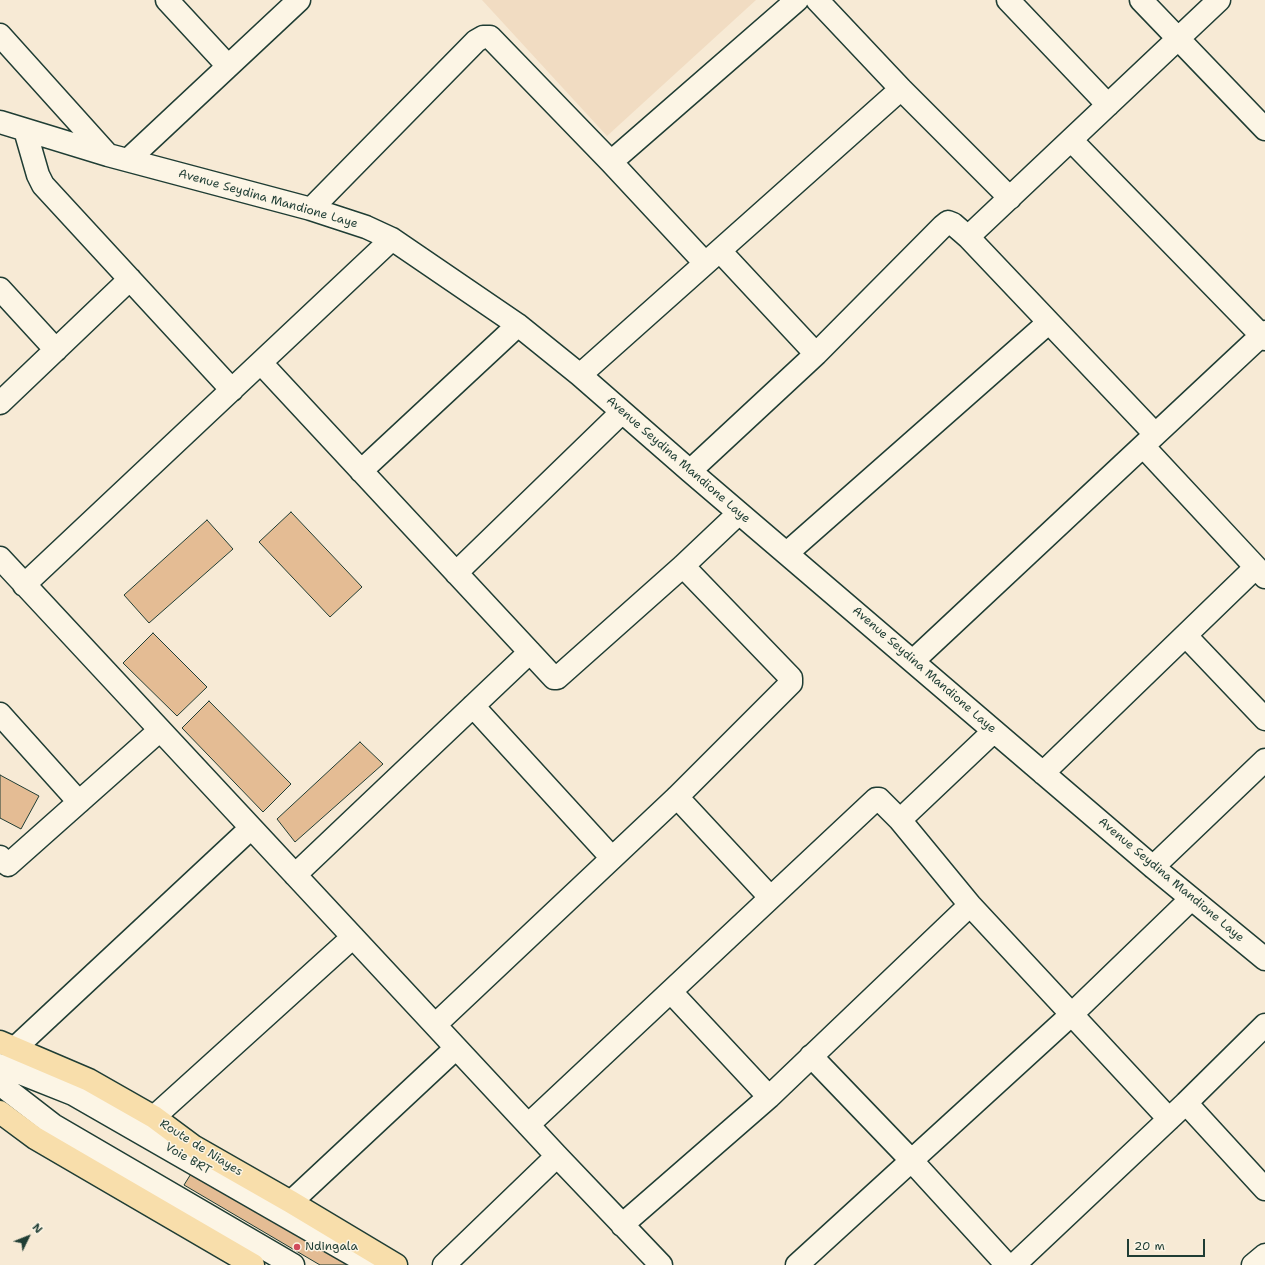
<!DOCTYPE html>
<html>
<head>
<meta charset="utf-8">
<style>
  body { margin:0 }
  #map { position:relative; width:1265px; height:1265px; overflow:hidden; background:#f7ead5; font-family:"Shantell Sans",sans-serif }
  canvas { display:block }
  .north { position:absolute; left:8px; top:1217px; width:40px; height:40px; -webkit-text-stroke:3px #fcf5e5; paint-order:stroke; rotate:47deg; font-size:11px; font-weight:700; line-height:16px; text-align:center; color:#1f3d34 }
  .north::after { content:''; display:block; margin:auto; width:14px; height:18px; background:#1f3d34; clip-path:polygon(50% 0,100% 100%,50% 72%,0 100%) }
  .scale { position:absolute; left:1127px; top:1239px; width:78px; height:18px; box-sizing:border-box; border:2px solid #1f3d34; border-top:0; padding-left:5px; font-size:12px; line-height:14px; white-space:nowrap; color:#1f3d34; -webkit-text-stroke:3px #fcf5e5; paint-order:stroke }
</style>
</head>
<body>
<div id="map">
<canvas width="1265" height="1265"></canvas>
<div class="north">N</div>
<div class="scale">20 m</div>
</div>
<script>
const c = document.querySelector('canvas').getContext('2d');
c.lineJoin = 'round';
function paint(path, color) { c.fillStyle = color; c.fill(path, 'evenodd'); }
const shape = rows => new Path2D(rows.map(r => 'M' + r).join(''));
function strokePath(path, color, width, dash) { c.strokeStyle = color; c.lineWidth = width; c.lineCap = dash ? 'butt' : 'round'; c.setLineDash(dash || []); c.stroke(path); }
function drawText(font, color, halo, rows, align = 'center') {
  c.font = font + ' "Shantell Sans",sans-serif'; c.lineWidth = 3; c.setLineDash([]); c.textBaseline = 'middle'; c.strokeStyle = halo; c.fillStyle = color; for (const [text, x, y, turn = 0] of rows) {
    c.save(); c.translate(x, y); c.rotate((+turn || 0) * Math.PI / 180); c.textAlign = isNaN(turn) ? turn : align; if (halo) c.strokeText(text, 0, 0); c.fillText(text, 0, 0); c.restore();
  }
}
const built = shape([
  [482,0,756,0,607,136]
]);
const building = shape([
  [291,512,362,587,330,617,259,542,291,512],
  [207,520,233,549,149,623,124,595,207,520],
  [153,633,207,687,177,716,123,663,153,633],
  [209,701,291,784,263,812,182,728,209,701],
  [360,742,383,764,295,842,277,819,360,742],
  [0,775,39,796,21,829,0,818,0,775],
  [194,1169,359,1265,320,1265,184,1185,194,1169]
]);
const minor = shape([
  [167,0,228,66],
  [817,0,901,89,1010,198],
  [1008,0,1108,105],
  [1141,0,1265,129],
  [0,35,108,155],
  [0,122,108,155,311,209,366,227,392,239,518,325,580,375,690,471,1153,867,1265,959],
  [25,130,38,175,43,185,232,390],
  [1071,140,1265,339],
  [128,160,299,0],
  [611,162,797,0],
  [311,209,476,41,483,37,490,37,611,162,705,263],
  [968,237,1219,0],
  [720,251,816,354],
  [0,289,56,350],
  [261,363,554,678,557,678,683,566,739,513],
  [580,375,901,89],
  [0,403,130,279],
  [1143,446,1265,577],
  [361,471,518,325],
  [690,471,816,354,943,226,948,222,953,224,968,237,1155,434],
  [787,553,1048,323],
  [0,558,557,1156,661,1265],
  [456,573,622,412],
  [24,585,392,239],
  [1186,636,1265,719],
  [913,661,1265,332],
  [473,706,612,858],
  [0,714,79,802],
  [1043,773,1255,568],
  [677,797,770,897],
  [900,820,994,731],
  [0,857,8,865,160,730],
  [1153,867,1265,760],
  [295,875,530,652],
  [671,992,769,1097],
  [435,1025,677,797,791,683,791,678,683,566],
  [14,1049,251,828],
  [811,1056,911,1160,1007,1265],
  [0,1065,73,1094,371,1265],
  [0,1084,53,1125,293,1265],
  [1186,1103,1265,1189],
  [154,1117,353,937],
  [528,1125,876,799,879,799,900,820,970,905,1169,1119],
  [291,1202,456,1048],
  [622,1225,769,1097,970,905],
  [444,1265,557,1156],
  [797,1265,1072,1014,1191,899],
  [1014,1265,1186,1103,1265,1025],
  [1253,1265,1265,1255]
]);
const major = shape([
  [0,1042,89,1080,154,1117,193,1146,291,1202,396,1265],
  [0,1112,35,1138,253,1265]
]);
const markers = [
  [297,1247,4,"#d1495b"]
];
const streetNames = [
  ["Avenue Seydina Mandione Laye",268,199,16],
  ["Avenue Seydina Mandione Laye",678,460,41],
  ["Avenue Seydina Mandione Laye",924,670,41],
  ["Avenue Seydina Mandione Laye",1171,880,40],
  ["Route de Niayes",201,1148,32],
  ["Voie BRT",188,1159,30]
];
const poiNames = [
  ["Ndingala",305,1247]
];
paint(built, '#f1dcc2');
paint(building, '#e4bc94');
strokePath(building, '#1f3d34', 1);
strokePath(minor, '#1f3d34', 25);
strokePath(major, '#1f3d34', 25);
strokePath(minor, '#fcf5e5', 22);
strokePath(major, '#f8deab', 22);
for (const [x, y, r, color] of markers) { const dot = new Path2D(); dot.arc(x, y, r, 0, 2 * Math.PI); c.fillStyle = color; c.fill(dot); strokePath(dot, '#fcf5e5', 1.5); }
drawText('12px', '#1f3d34', '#fcf5e5', streetNames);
drawText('12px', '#1f3d34', '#fcf5e5', poiNames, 'left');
</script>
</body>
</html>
